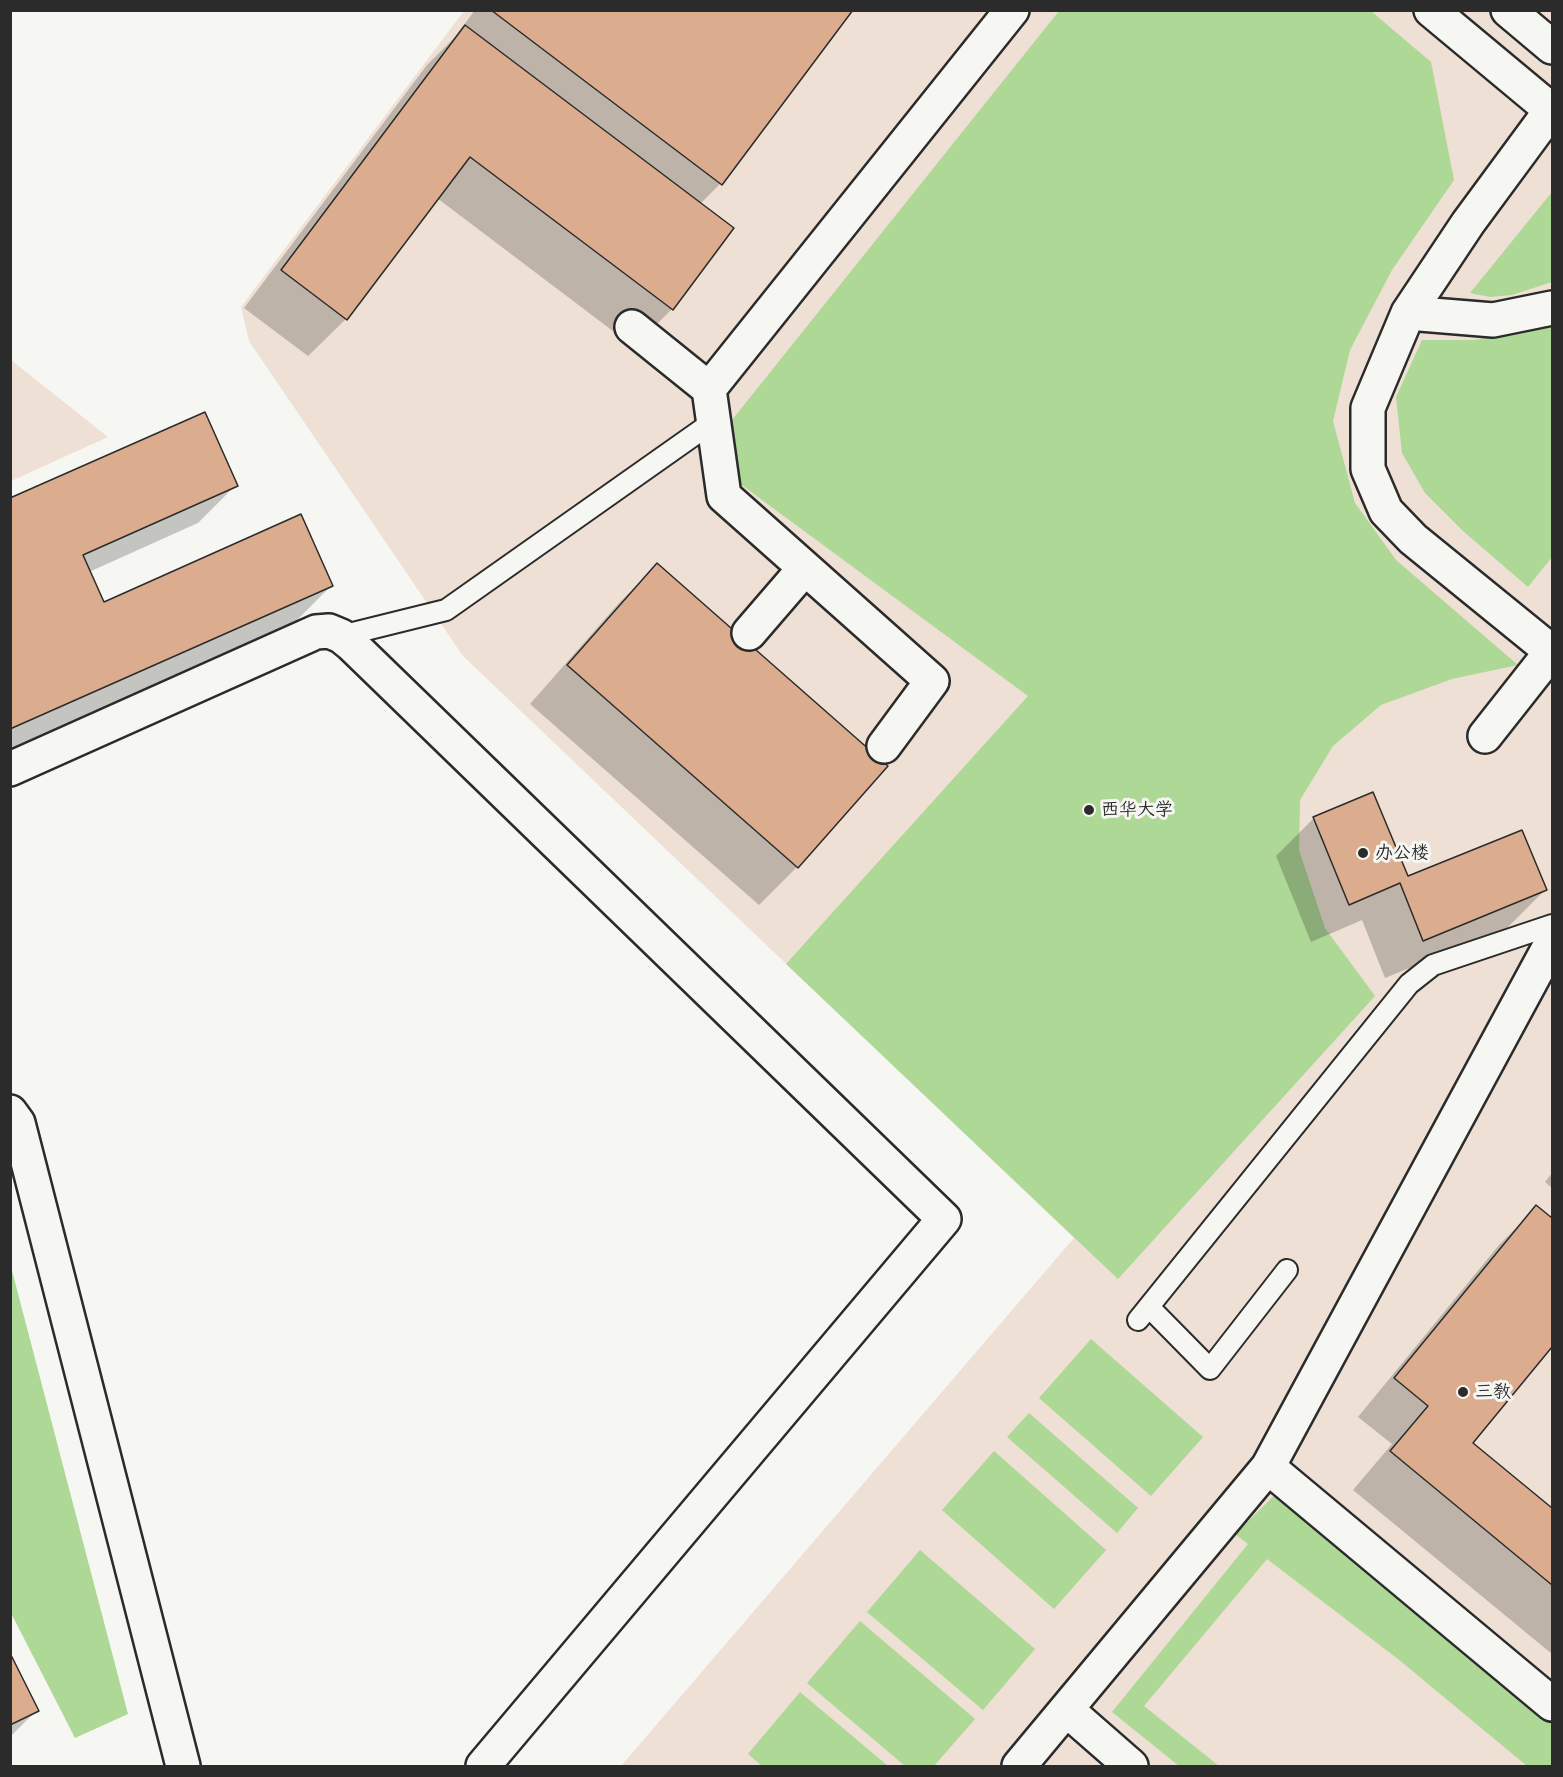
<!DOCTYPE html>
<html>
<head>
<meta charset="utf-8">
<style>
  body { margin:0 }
  #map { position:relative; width:1563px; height:1777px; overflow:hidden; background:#f6f6f2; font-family:"Comic Neue",sans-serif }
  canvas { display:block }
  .frame { position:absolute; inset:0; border:12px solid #2b2b2b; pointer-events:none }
</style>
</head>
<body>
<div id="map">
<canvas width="1563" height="1777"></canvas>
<div class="frame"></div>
</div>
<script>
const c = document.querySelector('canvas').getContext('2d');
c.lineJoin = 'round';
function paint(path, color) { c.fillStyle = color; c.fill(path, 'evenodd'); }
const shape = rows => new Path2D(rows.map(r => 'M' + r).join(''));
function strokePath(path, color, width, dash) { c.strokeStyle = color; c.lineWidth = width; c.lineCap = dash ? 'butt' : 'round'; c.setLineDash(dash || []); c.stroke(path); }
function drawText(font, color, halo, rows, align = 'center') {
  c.font = font + ' "Comic Neue","LXGW WenKai TC",sans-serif'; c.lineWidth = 6; c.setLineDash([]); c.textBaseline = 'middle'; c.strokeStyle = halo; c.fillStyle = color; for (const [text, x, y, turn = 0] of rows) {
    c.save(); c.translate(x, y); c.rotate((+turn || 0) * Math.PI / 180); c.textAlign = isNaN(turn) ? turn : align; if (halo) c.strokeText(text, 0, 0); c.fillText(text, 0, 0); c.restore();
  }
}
const built = shape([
  [464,11,1552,11,1552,1766,621,1766,1074,1238,463,656,249,341,241,307],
  [11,360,108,437,11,481]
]);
const green = shape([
  [1059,11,1371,11,1431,62,1454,180,1392,270,1350,350,1333,421,1355,503,1396,560,1518,665,1452,679,1381,705,1333,746,1300,800,1299,850,1325,928,1375,996,1118,1279,786,964,1028,696,739,483,732,420],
  [1552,192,1552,282,1512,295,1490,297,1470,293],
  [1552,324,1552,557,1528,587,1463,531,1425,493,1402,453,1396,397,1422,340,1475,340],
  [10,1263,128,1714,75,1738,11,1613],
  [1091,1339,1203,1437,1151,1496,1039,1398],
  [1029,1413,1138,1508,1117,1533,1007,1437],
  [994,1451,1106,1550,1054,1609,942,1510],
  [1287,1483,1552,1722,1552,1766,1527,1766,1398,1659,1267,1559,1144,1706,1219,1766,1179,1766,1112,1712,1248,1544,1235,1534],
  [920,1550,1035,1649,983,1710,867,1612],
  [860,1621,975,1719,934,1766,905,1766,807,1683],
  [800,1692,888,1766,762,1766,748,1754]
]);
const shadow = shape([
  [475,10,851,10,720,184,700,204,672,309,634,347,437,198,346,319,308,356,244,308,427,65,454,38],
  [236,485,198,523,89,572,103,604,331,586,293,624,10,749,10,500],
  [657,565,886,766,797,867,759,905,530,704,619,603],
  [1314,818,1407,878,1545,890,1507,928,1385,978,1362,920,1311,942,1276,856],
  [1552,1173,1552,1188,1545,1182],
  [1537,1207,1552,1220,1552,1345,1471,1443,1552,1510,1552,1654,1353,1490,1392,1444,1358,1417,1499,1245],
  [10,1656,37,1710,10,1737]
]);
const building = shape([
  [491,10,853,10,722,185,491,10],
  [465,25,734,228,673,310,470,157,347,320,281,270,465,25],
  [205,412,238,486,83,555,104,602,301,514,333,586,10,729,10,498,205,412],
  [657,563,888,766,798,868,567,665,657,563],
  [1373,792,1408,876,1522,830,1547,890,1423,941,1400,883,1349,905,1313,817,1373,792],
  [1536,1205,1552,1218,1552,1347,1473,1443,1552,1508,1552,1585,1390,1451,1428,1406,1394,1378,1536,1205],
  [10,1653,39,1711,10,1725,10,1653]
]);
const service = shape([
  [341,636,446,610,714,421],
  [1149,1307,1210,1369,1287,1270],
  [1138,1320,1409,984,1433,965,1552,925]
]);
const minor = shape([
  [1431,10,1551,110],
  [1508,10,1552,47],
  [1552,109,1468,223,1408,313,1368,408,1368,469,1386,511,1413,539,1552,652],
  [1408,313,1493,320,1552,308],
  [632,327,709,389],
  [749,633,805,568],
  [1485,736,1552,651],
  [884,746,932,681,724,496,709,389,1012,10],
  [10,769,316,632,329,631,341,636,351,644,944,1219,483,1766],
  [10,1112,18,1123,183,1766],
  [1268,1467,1552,1704],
  [1067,1710,1131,1766],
  [1019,1766,1268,1467,1552,942]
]);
const markers = [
  [1089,810,6,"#2b2b2b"],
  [1363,853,6,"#2b2b2b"],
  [1463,1392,6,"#2b2b2b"]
];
const poiNames = [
  ["西华大学",1101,810],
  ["办公楼",1375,853],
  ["三教",1475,1392]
];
paint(built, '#eee0d4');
paint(green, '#aed896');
paint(shadow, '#0003');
paint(building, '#dcac8f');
strokePath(building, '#2b2b2b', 1.5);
strokePath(service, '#2b2b2b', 24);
strokePath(minor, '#2b2b2b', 38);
strokePath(service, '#f6f6f2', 20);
strokePath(minor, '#f6f6f2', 33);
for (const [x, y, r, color] of markers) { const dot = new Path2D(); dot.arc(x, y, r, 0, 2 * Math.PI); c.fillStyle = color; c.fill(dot); strokePath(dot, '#f6f6f2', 2); }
drawText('18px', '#2b2b2b', '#f6f6f2', poiNames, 'left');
</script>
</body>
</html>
